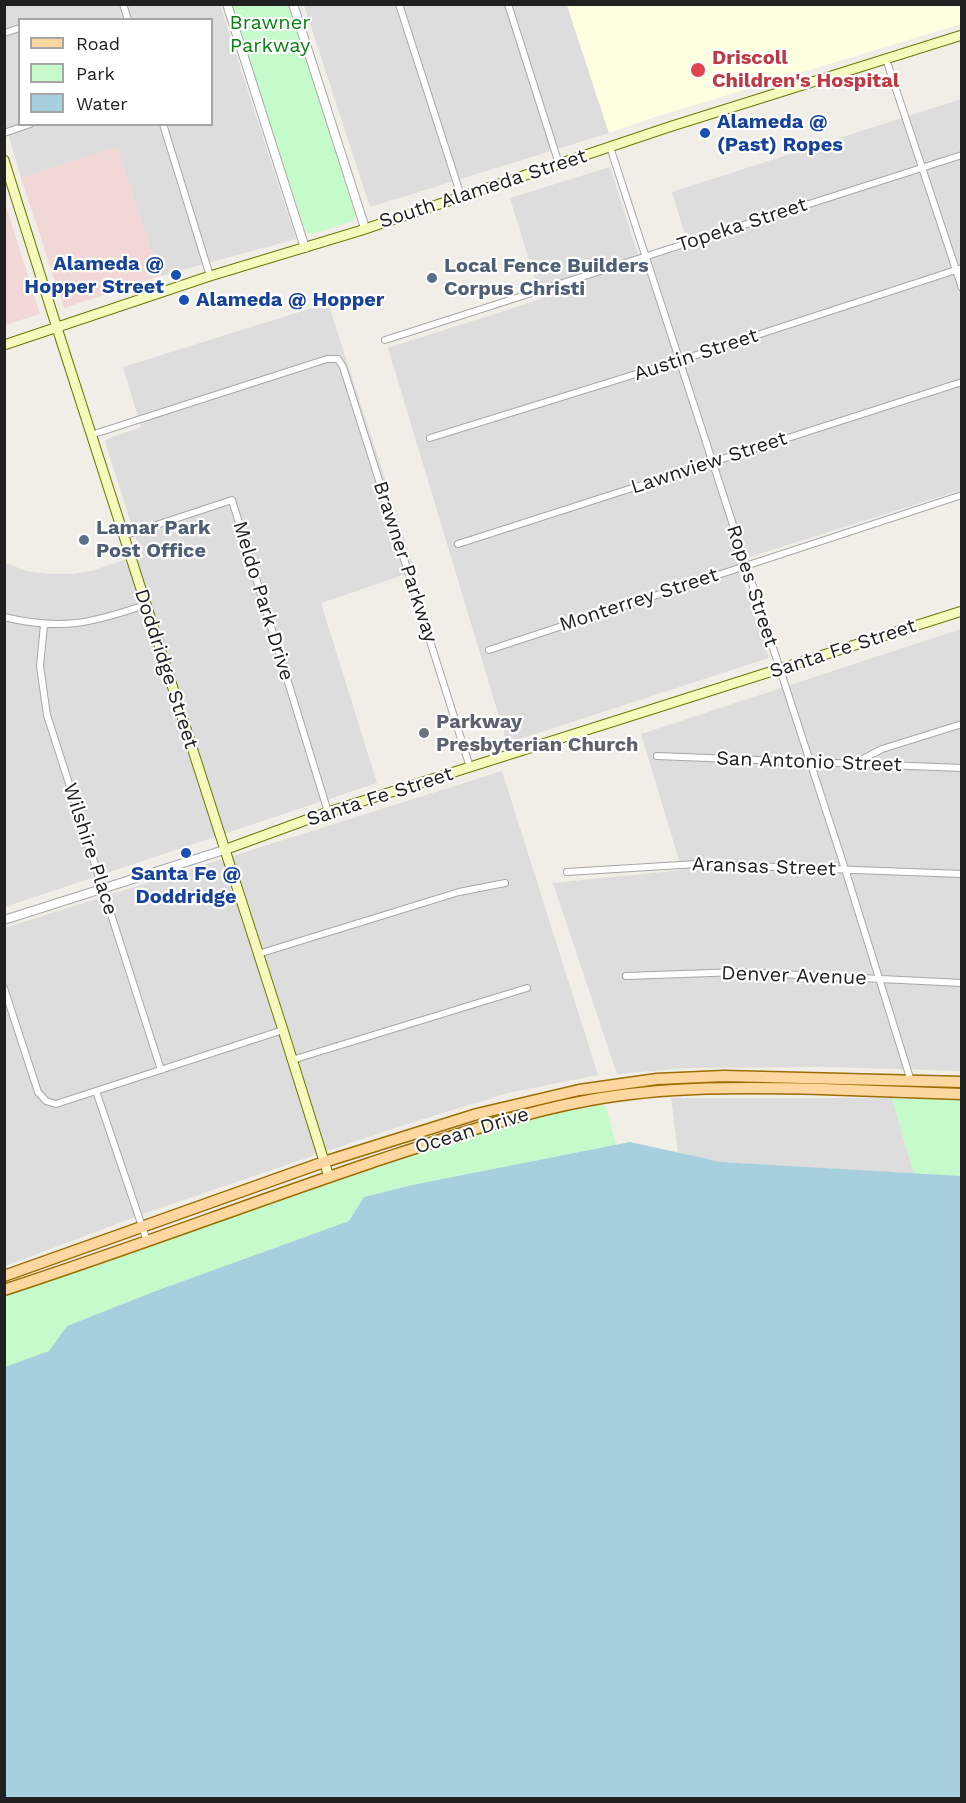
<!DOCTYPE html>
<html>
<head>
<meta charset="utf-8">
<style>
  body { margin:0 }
  #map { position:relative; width:966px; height:1803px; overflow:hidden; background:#f1eee7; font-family:"Work Sans",sans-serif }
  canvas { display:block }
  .frame { position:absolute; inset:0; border:6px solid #202020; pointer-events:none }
  .legend { position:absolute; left:18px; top:18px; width:195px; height:108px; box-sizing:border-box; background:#fff; border:2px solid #a6a6a6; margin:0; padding:8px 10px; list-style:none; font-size:18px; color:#202020 }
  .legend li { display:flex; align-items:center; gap:12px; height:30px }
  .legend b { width:30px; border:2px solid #a6a6a6 }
</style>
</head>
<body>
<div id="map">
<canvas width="966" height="1803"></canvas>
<div class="frame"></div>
<ul class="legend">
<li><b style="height:8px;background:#fcd7a0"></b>Road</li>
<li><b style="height:16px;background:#c5faca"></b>Park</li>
<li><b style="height:16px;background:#a7d0de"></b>Water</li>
</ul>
</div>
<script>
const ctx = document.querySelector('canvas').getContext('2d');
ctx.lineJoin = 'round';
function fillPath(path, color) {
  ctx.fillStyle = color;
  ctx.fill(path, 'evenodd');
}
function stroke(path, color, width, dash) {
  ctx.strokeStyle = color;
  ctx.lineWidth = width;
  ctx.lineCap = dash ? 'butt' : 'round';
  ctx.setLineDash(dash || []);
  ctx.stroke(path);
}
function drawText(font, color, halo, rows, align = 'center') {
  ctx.font = font + ' "Work Sans",sans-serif';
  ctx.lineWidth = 4.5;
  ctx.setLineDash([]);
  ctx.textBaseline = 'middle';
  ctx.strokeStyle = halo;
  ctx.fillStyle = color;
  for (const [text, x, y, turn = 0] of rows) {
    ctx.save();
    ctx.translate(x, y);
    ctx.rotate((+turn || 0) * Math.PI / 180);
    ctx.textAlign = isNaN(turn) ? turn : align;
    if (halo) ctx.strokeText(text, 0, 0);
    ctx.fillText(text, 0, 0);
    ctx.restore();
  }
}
fillPath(new Path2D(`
  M4,5H220L296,239L160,276L117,147L21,178L5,123ZM20,20H212V124H20Z
  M304,5H567L609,133L370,207Z
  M961,99V490L737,561L769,658L507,743L388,348L541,299L510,198L610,167L640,261L689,248L672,192Z
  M328,303L415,571L321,603L377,783L5,907V563L27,571L49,574H73L95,570L141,554L105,442L107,439L141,427L123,367Z
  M961,629V1071L829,1067L688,1068L617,1074L553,883L682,870L641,734Z
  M502,771L598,1075L508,1093L401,1126L154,1210L5,1266L4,928Z
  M671,1098H892L914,1174L721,1162L678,1153Z`), '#dedddd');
fillPath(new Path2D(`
  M117,147L160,276L64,308L21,178Z
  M5,203L40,314L5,325H4Z`), '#f1d8d6');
fillPath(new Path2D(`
  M961,4V24L655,117L609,133L567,5Z`), '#feffe1');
fillPath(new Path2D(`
  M232,5H288L355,214L353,221L312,234L305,231Z
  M892,1098L961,1100V1176L914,1174Z
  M599,1105L606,1106L616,1145L412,1185L364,1197L349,1221L153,1292L67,1326L49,1351L5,1367L4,1293L505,1125L544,1115Z`), '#c5faca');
fillPath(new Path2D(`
  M630,1142L721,1162L961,1176V1798H5V1367L49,1351L67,1326L153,1292L349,1221L364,1197L412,1185Z`), '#a7d0de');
const minor = new Path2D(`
  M123,4L128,20
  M399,4L461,196
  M508,4L559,164
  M4,33L20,28
  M886,59L962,288
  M163,124L210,276
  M4,133L30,124
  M610,147L845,869L911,1081
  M385,340L962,155
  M91,435L327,359H338L343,367L470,767
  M430,438L681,360L962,268
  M123,536L232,500L328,812
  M458,544L962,382
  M4,617C61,631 92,623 145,605
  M44,625L40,666L47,715L161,1070
  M489,650L962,495
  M657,756L962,768
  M855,763L882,749L962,724
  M567,872L697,864L962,874
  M258,954L459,892L505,883
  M626,976L739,972L962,983
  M4,988L38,1092L46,1101L56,1104L283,1030
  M292,1060L527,988
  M96,1091L147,1241`);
const tertiary = new Path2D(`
  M227,4L305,248
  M293,4L365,228
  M4,920L224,850`);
const secondary = new Path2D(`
  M4,160L57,328L283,1030L329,1177
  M4,345L210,276L359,231L669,127L962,35
  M224,850L328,812L962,611`);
const primary = new Path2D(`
  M4,1276L324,1162L477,1114L579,1090L657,1079L724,1076L962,1082
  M4,1290C127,1250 248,1204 370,1163C443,1139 514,1114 590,1100C666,1086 745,1087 823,1089C869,1091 915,1092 962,1094`);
stroke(minor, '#a7a7a7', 8);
stroke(tertiary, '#a7a7a7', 10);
stroke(secondary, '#6a7905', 11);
stroke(primary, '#9c6d00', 13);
stroke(minor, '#fff', 6);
stroke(tertiary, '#fff', 8);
stroke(secondary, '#f5fabc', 9);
stroke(primary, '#fcd7a0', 10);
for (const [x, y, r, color] of [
  [698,70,8,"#e0444e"],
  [705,133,6,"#1a4fb4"],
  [176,275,6,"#1a4fb4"],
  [432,278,6,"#5c6f8a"],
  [184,300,6,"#1a4fb4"],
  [84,540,6,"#5c6f8a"],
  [424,733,6,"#6b7280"],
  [186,853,6,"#1a4fb4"]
]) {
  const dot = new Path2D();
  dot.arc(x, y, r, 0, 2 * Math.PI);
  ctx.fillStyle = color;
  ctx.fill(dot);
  stroke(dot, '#fff', 2);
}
drawText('20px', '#0c8119', '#fff', [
  ["Brawner",270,23],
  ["Parkway",270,46]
]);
drawText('bold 20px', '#be3a42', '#fff', [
  ["Driscoll",712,58],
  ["Children's Hospital",712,81]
], 'left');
drawText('bold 20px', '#164399', '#fff', [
  ["Alameda @",717,122],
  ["(Past) Ropes",717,145],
  ["Alameda @",164,264,"right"],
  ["Hopper Street",164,287,"right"],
  ["Alameda @ Hopper",196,300],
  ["Santa Fe @",186,874,"center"],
  ["Doddridge",186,897,"center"]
], 'left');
drawText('20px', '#202020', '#fff', [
  ["South Alameda Street",483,189,-18],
  ["Topeka Street",742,225,-18],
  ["Austin Street",696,355,-18],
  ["Lawnview Street",709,463,-18],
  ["Brawner Parkway",405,562,72],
  ["Ropes Street",752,586,72],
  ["Monterrey Street",639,600,-18],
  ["Meldo Park Drive",263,601,73],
  ["Santa Fe Street",843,649,-18],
  ["Doddridge Street",166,669,72],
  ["San Antonio Street",809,762,2],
  ["Santa Fe Street",380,797,-18],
  ["Wilshire Place",90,849,72],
  ["Aransas Street",764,867,2],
  ["Denver Avenue",794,976,2],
  ["Ocean Drive",472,1131,-17]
]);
drawText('bold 20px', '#4e5e75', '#fff', [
  ["Local Fence Builders",444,266],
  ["Corpus Christi",444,289],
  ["Lamar Park",96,528],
  ["Post Office",96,551]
], 'left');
drawText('bold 20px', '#5b616d', '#fff', [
  ["Parkway",436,722],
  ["Presbyterian Church",436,745]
], 'left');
</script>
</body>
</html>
